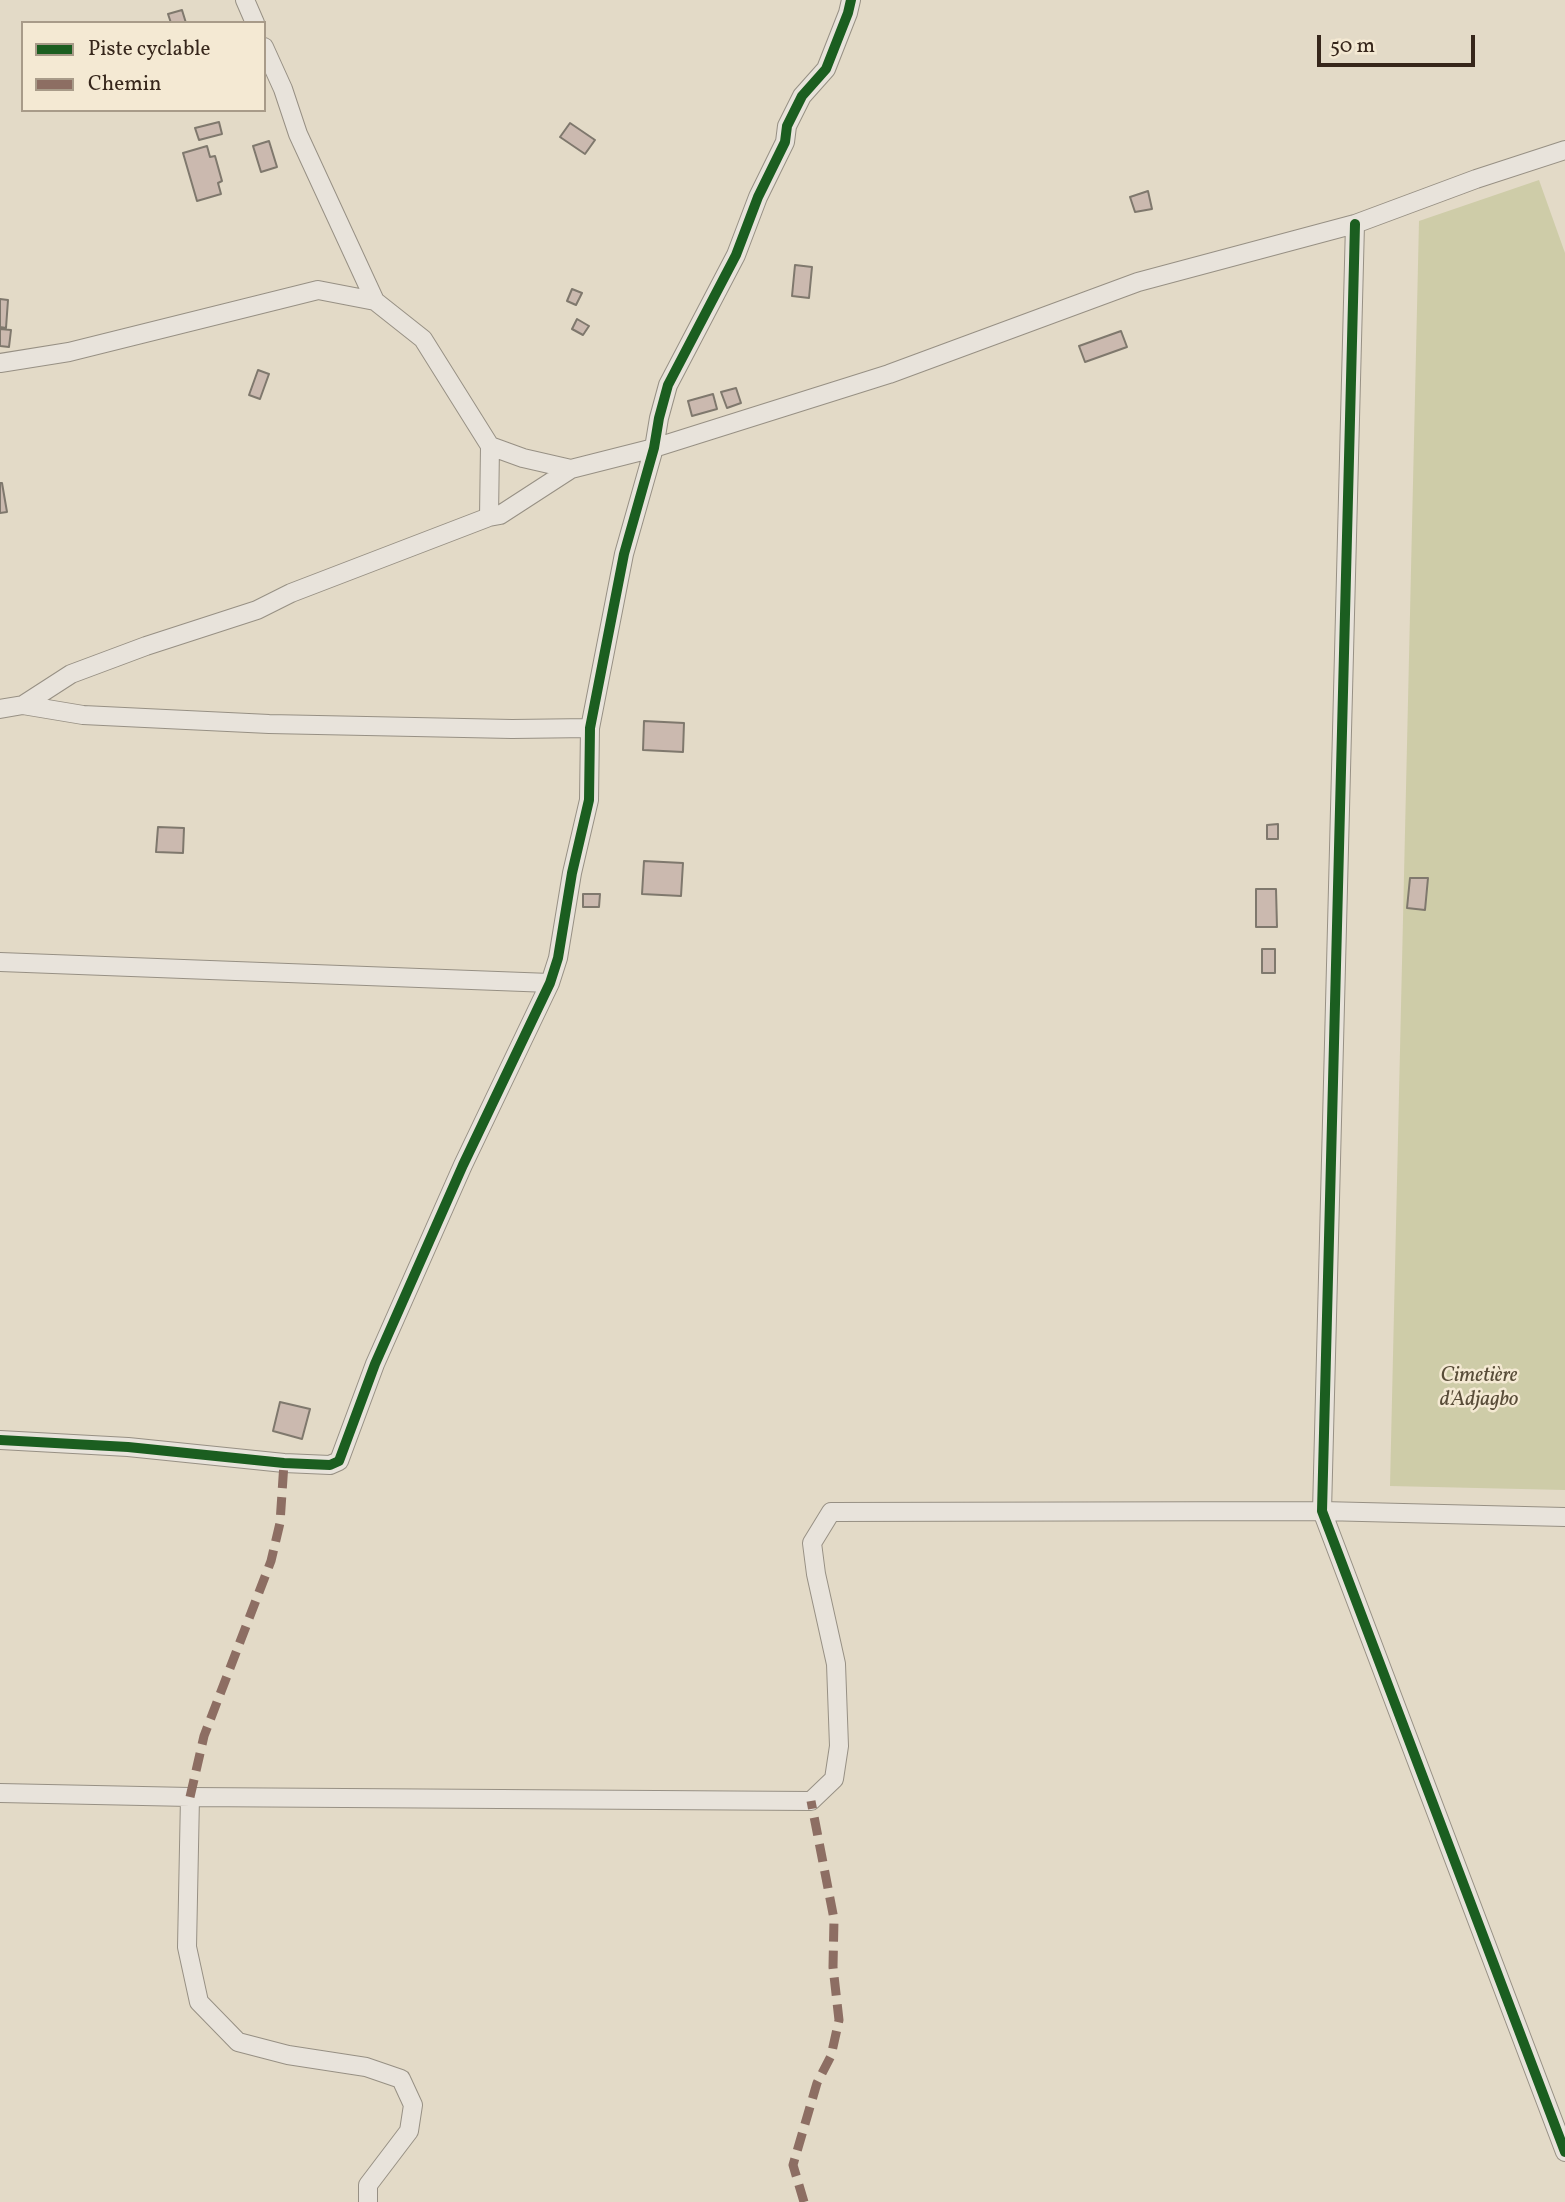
<!DOCTYPE html>
<html>
<head>
<meta charset="utf-8">
<style>
  body { margin:0 }
  #map { position:relative; width:1565px; height:2202px; overflow:hidden; background:#e3dac7; font-family:Vollkorn,serif }
  canvas { display:block }
  .legend { position:absolute; left:21px; top:21px; width:245px; height:91px; box-sizing:border-box; background:#f4e9d3; border:2px solid #a89b89; margin:0; padding:9px 12px; list-style:none; font-size:21px; color:#36261b }
  .legend li { display:flex; align-items:center; gap:14px; height:35px }
  .legend b { width:35px; border:2px solid #a89b89 }
  .scale { position:absolute; left:1317px; top:35px; width:158px; height:32px; box-sizing:border-box; border:4px solid #36261b; border-top:0; padding-left:9px; font-size:21px; line-height:24px; white-space:nowrap; color:#36261b; -webkit-text-stroke:5px #f4e9d3; paint-order:stroke }
</style>
</head>
<body>
<div id="map">
<canvas width="1565" height="2202"></canvas>
<ul class="legend">
<li><b style="height:9px;background:#1b5e20"></b>Piste cyclable</li>
<li><b style="height:9px;background:#8d6e63"></b>Chemin</li>
</ul>
<div class="scale">50 m</div>
</div>
<script>
const ctx = document.querySelector('canvas').getContext('2d');
ctx.lineJoin = 'round';
function fillPath(path, color) {
  ctx.fillStyle = color;
  ctx.fill(path, 'evenodd');
}
function stroke(path, color, width, dash) {
  ctx.strokeStyle = color;
  ctx.lineWidth = width;
  ctx.lineCap = dash ? 'butt' : 'round';
  ctx.setLineDash(dash || []);
  ctx.stroke(path);
}
function drawText(font, color, halo, rows, align = 'center') {
  ctx.font = font + ' Vollkorn,serif';
  ctx.lineWidth = 5;
  ctx.setLineDash([]);
  ctx.textBaseline = 'middle';
  ctx.strokeStyle = halo;
  ctx.fillStyle = color;
  for (const [text, x, y, turn = 0] of rows) {
    ctx.save();
    ctx.translate(x, y);
    ctx.rotate((+turn || 0) * Math.PI / 180);
    ctx.textAlign = isNaN(turn) ? turn : align;
    if (halo) ctx.strokeText(text, 0, 0);
    ctx.fillText(text, 0, 0);
    ctx.restore();
  }
}
fillPath(new Path2D(`
  M1539,180L1565,253V1490L1390,1486L1419,221Z`), '#cecca8');
const building = new Path2D(`
  M182,10L186,23H171L168,14Z
  M219,122L222,134L199,140L195,128Z
  M570,123L595,140L585,154L560,137Z
  M269,141L277,167L261,172L253,146Z
  M207,146L210,157L215,156L222,181L218,183L221,194L197,201L183,153Z
  M1148,191L1152,209L1135,212L1130,197Z
  M795,265L812,267L809,298L792,296Z
  M572,289L582,293L576,305L567,301Z
  M0,299L8,300L6,328L0,327Z
  M577,319L589,326L583,335L572,329Z
  M0,329L11,330L9,347L0,346Z
  M1121,331L1127,347L1085,362L1079,346Z
  M258,370L269,374L260,399L249,395Z
  M736,388L741,403L727,408L721,392Z
  M713,394L717,409L692,416L688,401Z
  M0,483H2L7,512L0,513Z
  M644,721L684,723L683,752L643,750Z
  M1278,824V839H1267V825Z
  M158,827L184,828L183,853L156,852Z
  M644,861L683,863L681,896L642,894Z
  M1410,878H1428L1425,910L1407,908Z
  M1256,889H1276L1277,927H1256Z
  M583,894H600L599,907H583Z
  M1262,949H1275V973H1262Z
  M280,1402L310,1409L302,1439L273,1431Z`);
fillPath(building, '#cbb9af');
stroke(building, '#7f786d', 2);
const street = new Path2D(`
  M245,0L255,23
  M264,47L283,89L298,134L375,301L423,339L490,446L489,517
  M1355,224L1322,1511L1565,2152
  M0,363L69,352L318,290L375,301
  M490,446L523,458L571,469
  M23,705L71,674L146,646L257,610L291,593L489,517L500,515L571,469L654,448L889,374L1138,282L1355,224L1476,179L1565,150
  M0,709L23,705L83,715L269,724L512,729L590,728
  M0,962L550,983
  M0,1440L128,1447L284,1463L330,1465L339,1461L375,1364L463,1165L550,983L558,958L572,873L589,800L590,728L624,554L654,448L659,418L668,385L736,255L758,197L785,142L787,126L802,96L826,69L848,13L851,0
  M0,1793L190,1797L811,1801L834,1779L839,1746L836,1664L816,1574L812,1543L831,1512L1322,1511L1565,1517
  M190,1797L187,1947L199,2002L238,2042L288,2055L366,2067L401,2079L413,2105L409,2131L368,2185V2202`);
stroke(street, '#979084', 20);
stroke(street, '#e8e3db', 18);
stroke(new Path2D(`
  M190,1797L204,1736L271,1561L280,1523L284,1463
  M804,2202L793,2165L817,2083L831,2056L839,2020L833,1967L834,1919L811,1801`), '#8d6e63', 9, [18, 9]);
stroke(new Path2D(`
  M1355,224L1322,1511L1565,2152
  M0,1440L128,1447L284,1463L330,1465L339,1461L375,1364L463,1165L550,983L558,958L572,873L589,800L590,728L624,554L654,448L659,418L668,385L736,255L758,197L785,142L787,126L802,96L826,69L848,13L851,0`), '#1b5e20', 10);
drawText('italic 21px', '#584c38', '#f4e9d3', [
  ["Cimetière",1479,1377],
  ["d'Adjagbo",1479,1401]
]);
</script>
</body>
</html>
